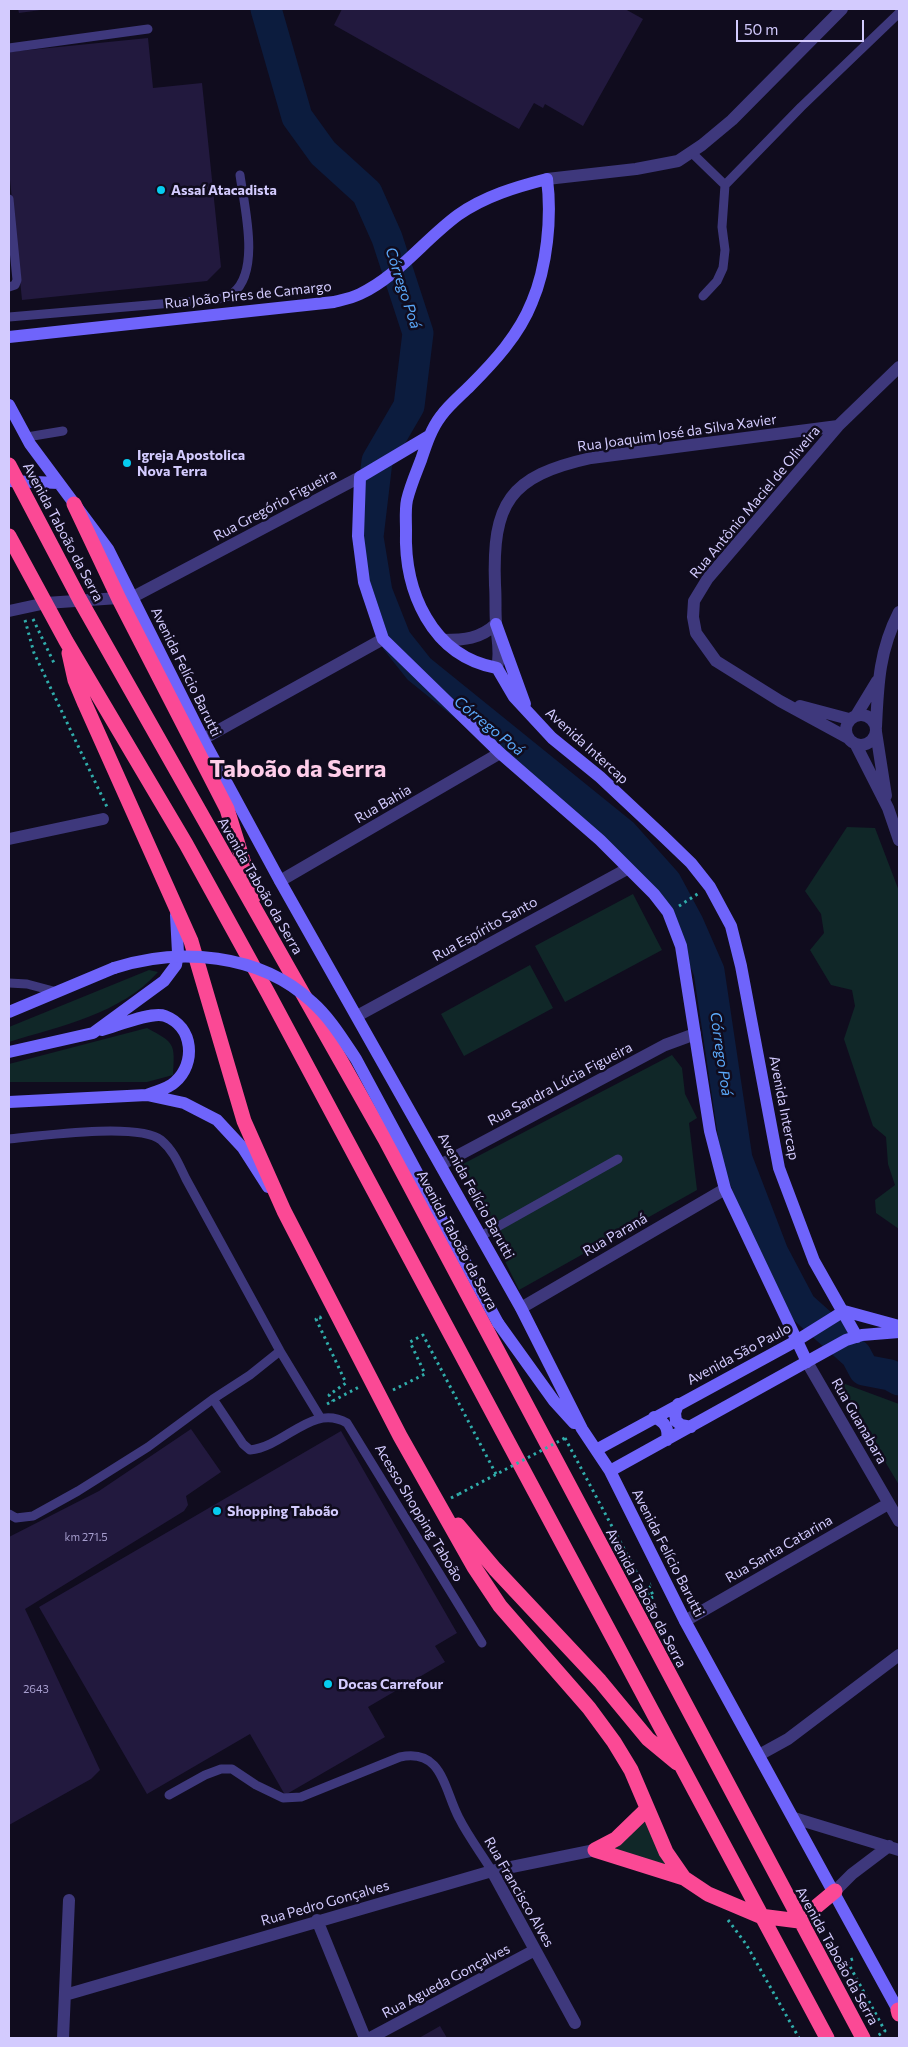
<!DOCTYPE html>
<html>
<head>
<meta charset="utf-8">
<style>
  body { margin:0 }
  #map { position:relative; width:908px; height:2047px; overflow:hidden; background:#100c1e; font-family:Commissioner,sans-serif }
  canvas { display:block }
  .frame { position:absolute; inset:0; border:10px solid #d3cbfe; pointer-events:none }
  .scale { position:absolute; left:736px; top:20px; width:128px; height:22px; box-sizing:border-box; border:2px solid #d3cbfe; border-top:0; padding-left:6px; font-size:15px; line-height:18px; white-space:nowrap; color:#d3cbfe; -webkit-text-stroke:4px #100c1e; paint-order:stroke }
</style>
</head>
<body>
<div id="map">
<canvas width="908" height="2047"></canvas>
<div class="frame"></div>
<div class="scale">50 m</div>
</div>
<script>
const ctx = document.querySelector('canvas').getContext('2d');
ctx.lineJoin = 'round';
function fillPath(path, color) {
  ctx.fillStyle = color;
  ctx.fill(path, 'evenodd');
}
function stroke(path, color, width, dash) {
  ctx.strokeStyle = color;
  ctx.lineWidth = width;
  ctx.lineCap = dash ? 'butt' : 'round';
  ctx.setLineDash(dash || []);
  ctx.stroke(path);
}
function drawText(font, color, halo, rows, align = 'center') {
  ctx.font = font + ' Commissioner,sans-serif';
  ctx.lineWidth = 5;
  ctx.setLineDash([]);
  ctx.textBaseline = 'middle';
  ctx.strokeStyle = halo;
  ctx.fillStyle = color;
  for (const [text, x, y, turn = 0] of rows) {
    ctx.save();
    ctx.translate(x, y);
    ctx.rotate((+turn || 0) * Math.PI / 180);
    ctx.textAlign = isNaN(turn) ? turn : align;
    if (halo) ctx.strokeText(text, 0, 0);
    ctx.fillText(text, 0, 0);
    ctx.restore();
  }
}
fillPath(new Path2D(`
  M847,827L875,828L899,891V1229L876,1213L875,1200L895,1185L888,1164L886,1137L873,1126L844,1039L855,1006L852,990L831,985L810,950L824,933L821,914L805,891Z
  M633,894L662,950L565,1002L535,946Z
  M530,965L553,1008L464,1056L441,1014Z
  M149,970L158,972C121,1014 60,1026 9,1042V1027Z
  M147,1028C175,1043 175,1043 173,1075L147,1082H9V1064Z
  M672,1055L682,1068L685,1094L697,1118L689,1123L697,1190L519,1290L459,1166Z
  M837,1381L899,1404V1485Z
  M646,1819L671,1868L609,1850Z`), '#102728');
stroke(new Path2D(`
  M266,9L297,117L323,153L367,193L387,238L418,333L409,406L377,461L368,537L377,592L396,640L419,669L623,834L666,882L688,923L709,971L737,1159L773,1253L801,1306L856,1355L864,1370L890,1375L899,1380`), '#0c1c3e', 31);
fillPath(new Path2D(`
  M18,9H41V10L19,13Z
  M342,9H625L643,19L583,126L545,104L543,108L534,103L519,129L334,25Z
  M148,38L153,88L202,83L221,267L207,281L22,300L9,170V52Z
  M191,1429L221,1472L186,1496L188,1505L184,1511L25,1609L100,1770L91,1779L9,1825V1537L99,1491Z
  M341,1431L457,1633L435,1646L445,1662L368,1707L385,1737L285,1795L250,1734L147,1794L39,1607Z
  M440,2026L447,2038H419Z`), '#22193e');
stroke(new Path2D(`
  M33,619L54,663
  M25,620L34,653L107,807
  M679,906L699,893
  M321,1319L320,1317L316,1319L346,1383L329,1395L333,1401
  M393,1390L425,1374L410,1342L423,1335L496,1474
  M327,1404L359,1387
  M565,1438L650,1598L654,1597L648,1585L651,1584
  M451,1498L459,1494
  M728,1920L746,1944L799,2038
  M853,1959L847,1961L885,2031L877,2036`), '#30adab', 3, [2.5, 4]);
stroke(new Path2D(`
  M9,48L148,29
  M692,153L725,185
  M9,199L17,280L15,285L9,287
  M703,296L717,281L723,268L725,250L722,227L725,185L801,107L899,13
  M9,317L219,299C223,298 230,296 233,293C261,271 244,205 240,175
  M27,437L63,431
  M9,983L27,984L57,992
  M9,1139C39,1136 139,1122 161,1140C174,1151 179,1165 186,1179L280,1351L320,1417
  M481,1236L618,1159
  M213,1399L243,1444L250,1450C286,1446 312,1403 347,1423L482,1643
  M9,1514L16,1518L33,1516L78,1491L148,1447L213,1399L250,1375L280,1351
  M169,1795L205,1775L221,1769H232L256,1785L283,1798L301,1797L400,1757C443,1748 444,1790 459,1818C468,1836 481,1853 492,1871`), '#3e387c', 9);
stroke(new Path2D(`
  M547,179L636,169L678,161L702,145L732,120L842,9
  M9,611L46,603L133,597L360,477
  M443,640C464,640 480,639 496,624
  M497,668C501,652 497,639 496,623C495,610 496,598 495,585C492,503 509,476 591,458L838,426
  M800,706L849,719
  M857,714L877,681
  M846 730a15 15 0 1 1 30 0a15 15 0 1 1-30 0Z
  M876,727C878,684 879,651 899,612
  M876,732L886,796
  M848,738L780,701L716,661L696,633L693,617L694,601L708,578L838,426L899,367
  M203,739L383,639
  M856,745L888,808L899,840
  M9,839L103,819
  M280,881L500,753
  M357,1016L627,869
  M442,1164L665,1045L695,1034
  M521,1308L725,1189
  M807,1362L899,1521
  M685,1621L888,1504
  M759,1755L788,1739L899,1655
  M794,1818L899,1850
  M492,1871L575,2023
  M835,1891L852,1874L889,1846
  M317,1920L365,2038
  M65,1995L492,1871L595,1850
  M63,2038L69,1900
  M370,2038L535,1950`), '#3e387c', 12);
stroke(new Path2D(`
  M9,337L334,302C342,300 352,298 360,294C398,276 424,240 458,215C485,196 516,187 547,179C552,217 547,267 532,302C519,335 494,362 470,386C460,396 449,405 441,416C431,429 426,445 421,460C416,473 410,487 407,500C405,509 406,520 406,530C404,591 431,656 497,668L514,697L552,738L600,777L663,836L691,863L710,887L731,926L741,966L779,1168L814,1261L857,1337
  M9,405L30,444L108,549L203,739L280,881L521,1308L582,1429L610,1471L685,1621L898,2010
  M429,436L360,477L358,536L364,582L383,639L500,753L600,840L654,894L668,912L681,946L710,1131L725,1189L807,1362
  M9,481L59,483
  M496,624L525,704
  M9,1012L114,968
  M102,1030C117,1026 152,1011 165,1016C194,1027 196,1064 175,1082C168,1089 156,1091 147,1095
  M9,1052L93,1033L164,981L176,965L178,953L176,915
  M9,1102L147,1095L184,1103L217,1120L243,1148L268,1187
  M498,1323L554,1401L574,1423
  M678,1404L675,1413L676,1421L681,1425L691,1427
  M654,1417C665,1422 669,1428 667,1440
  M596,1450L796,1341L844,1311L899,1326
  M610,1471L846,1340L862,1335L899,1332`), '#6f64fb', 12);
stroke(new Path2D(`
  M9,465L80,600L385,1139L863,2038
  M74,504L119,599L227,809L254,896
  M9,536L66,641L186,844L268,993L827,2038
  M69,653L75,680L85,704L191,941L244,1121L284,1211L400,1436L474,1567L500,1606L589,1708L614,1742L631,1770L666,1852L684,1878
  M458,1525L495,1569L600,1681L648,1739L677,1763
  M595,1850L684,1878L708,1894L760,1916L799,1921L835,1891
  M595,1850L616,1839L647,1809
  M898,2010L899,2014`), '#fb4995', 15);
stroke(new Path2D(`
  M459,1494L565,1438`), '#30adab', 3, [2.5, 4]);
stroke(new Path2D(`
  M114,968C178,947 260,953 312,1002C330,1018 342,1038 356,1059L498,1323`), '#6f64fb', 12);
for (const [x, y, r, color] of [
  [161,190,5,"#06ccef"],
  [127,463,5,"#06ccef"],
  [217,1511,5,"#06ccef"],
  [328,1684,5,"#06ccef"]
]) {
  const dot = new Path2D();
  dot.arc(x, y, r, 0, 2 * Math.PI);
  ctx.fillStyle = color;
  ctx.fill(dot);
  stroke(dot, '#100c1e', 2);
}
drawText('11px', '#a79ece', null, [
  ["km 271.5",86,1537],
  ["2643",36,1689]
]);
drawText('bold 14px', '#d3cbfe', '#100c1e', [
  ["Assaí Atacadista",171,190],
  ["Igreja Apostolica",137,455],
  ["Nova Terra",137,471],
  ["Shopping Taboão",227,1511],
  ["Docas Carrefour",338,1684]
], 'left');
drawText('14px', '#d3cbfe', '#100c1e', [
  ["Rua João Pires de Camargo",248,295,-6],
  ["Rua Joaquim José da Silva Xavier",677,433,-8],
  ["Rua Antônio Maciel de Oliveira",755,502,-50],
  ["Rua Gregório Figueira",275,505,-28],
  ["Avenida Taboão da Serra",63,532,62],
  ["Avenida Felício Barutti",186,672,64],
  ["Avenida Intercap",587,746,42],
  ["Rua Bahia",383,804,-30],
  ["Avenida Taboão da Serra",260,886,60],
  ["Rua Espírito Santo",485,929,-29],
  ["Rua Sandra Lúcia Figueira",560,1084,-28],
  ["Avenida Intercap",784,1108,79],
  ["Avenida Felício Barutti",476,1196,61],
  ["Rua Paraná",615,1235,-30],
  ["Avenida Taboão da Serra",457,1240,62],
  ["Avenida São Paulo",739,1354,-28],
  ["Rua Guanabara",859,1421,60],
  ["Acesso Shopping Taboão",419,1513,59],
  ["Rua Santa Catarina",779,1549,-30],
  ["Avenida Felício Barutti",668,1553,63],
  ["Avenida Taboão da Serra",646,1598,62],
  ["Rua Francisco Alves",519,1892,60],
  ["Rua Pedro Gonçalves",325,1903,-16],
  ["Avenida Taboão da Serra",837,1956,61],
  ["Rua Agueda Gonçalves",446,1981,-28]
]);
drawText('italic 15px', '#5ba9fb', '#100c1e', [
  ["Córrego Poá",403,288,72],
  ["Córrego Poá",489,726,39],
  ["Córrego Poá",721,1054,82]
]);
drawText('bold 24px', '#fecde9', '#100c1e', [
  ["Taboão da Serra",298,769]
]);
</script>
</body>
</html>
